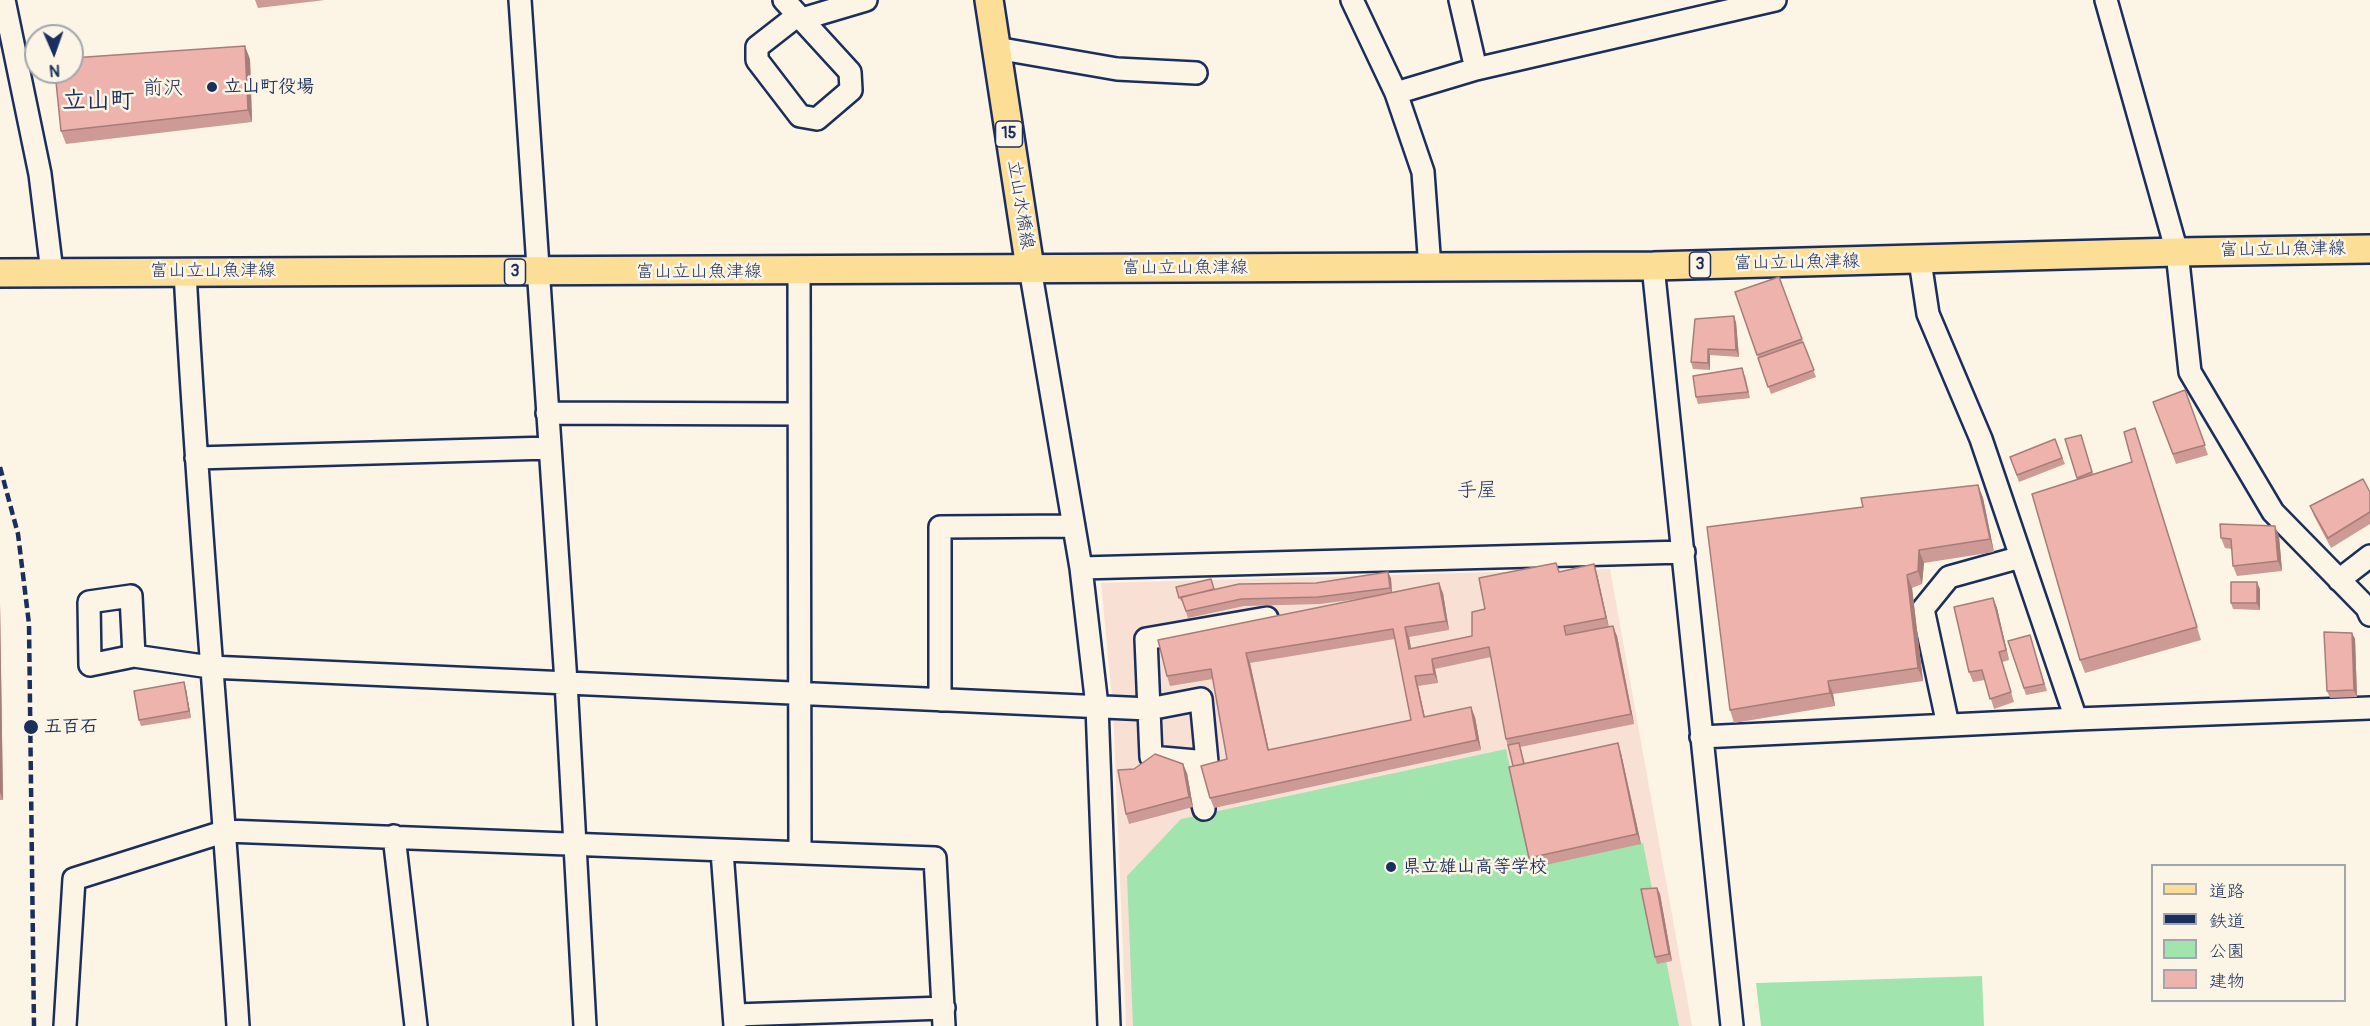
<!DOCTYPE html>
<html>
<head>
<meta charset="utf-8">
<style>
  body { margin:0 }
  #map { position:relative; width:2370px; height:1026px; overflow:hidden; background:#fcf5e5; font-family:Pangolin,"Klee One",sans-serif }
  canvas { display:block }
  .legend { position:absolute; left:2151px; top:864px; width:195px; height:138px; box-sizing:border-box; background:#fcf5e5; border:2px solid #a2a6af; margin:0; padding:8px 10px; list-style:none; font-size:18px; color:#1b2f5e }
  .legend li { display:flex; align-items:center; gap:12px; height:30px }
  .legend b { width:30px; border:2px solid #a2a6af }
  .north { position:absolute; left:24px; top:24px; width:60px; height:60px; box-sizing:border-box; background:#fcf5e5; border:2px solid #a2a6af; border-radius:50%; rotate:178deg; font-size:16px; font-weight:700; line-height:24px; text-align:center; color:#1b2f5e }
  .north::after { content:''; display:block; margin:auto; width:21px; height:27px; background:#1b2f5e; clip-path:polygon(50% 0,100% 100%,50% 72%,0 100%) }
</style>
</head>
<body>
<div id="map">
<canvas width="2370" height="1026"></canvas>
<ul class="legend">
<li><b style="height:8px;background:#fdde96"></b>道路</li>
<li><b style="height:8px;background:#1b2f5e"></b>鉄道</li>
<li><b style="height:16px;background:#a2e4ae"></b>公園</li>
<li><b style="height:16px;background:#eeb3ad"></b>建物</li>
</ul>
<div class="north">N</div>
</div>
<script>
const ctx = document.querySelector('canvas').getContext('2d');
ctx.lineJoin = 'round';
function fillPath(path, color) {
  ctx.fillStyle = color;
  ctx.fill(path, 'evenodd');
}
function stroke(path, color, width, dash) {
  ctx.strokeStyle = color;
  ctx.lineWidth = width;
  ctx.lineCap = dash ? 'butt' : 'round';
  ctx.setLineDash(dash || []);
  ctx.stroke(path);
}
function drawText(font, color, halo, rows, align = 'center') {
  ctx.font = font + ' Pangolin,"Klee One",sans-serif';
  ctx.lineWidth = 5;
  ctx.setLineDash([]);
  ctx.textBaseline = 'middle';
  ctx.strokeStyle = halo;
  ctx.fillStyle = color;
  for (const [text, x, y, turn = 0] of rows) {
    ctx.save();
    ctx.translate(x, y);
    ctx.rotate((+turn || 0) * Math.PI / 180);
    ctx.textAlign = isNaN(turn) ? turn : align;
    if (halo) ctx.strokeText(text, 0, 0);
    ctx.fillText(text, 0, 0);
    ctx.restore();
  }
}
fillPath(new Path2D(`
  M1610,569L1692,1026H1126L1113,708L1101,583Z`), '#f8e1d4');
fillPath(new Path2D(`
  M1506,749L1532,867L1643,843L1679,1026H1133L1127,876L1181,819Z
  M1982,976L1984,1026H1761L1756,983Z`), '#a2e4ae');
const minor = new Path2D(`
  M4,0L40,174L52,272
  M520,0L566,682L585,1026
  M784,0L850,72L851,90L817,119L800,116L757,60V47L798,15
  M1352,0L1396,93
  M1460,0L1476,69
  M2106,0L2177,252L2190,372L2273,512L2367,608L2370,615
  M802,19L866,0
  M996,48L1117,69L1196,73
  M1920,261L1928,314L1981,439L2076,719
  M1653,266L1732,1026
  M1030,268L1081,568L1097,706L1109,1026
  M1430,268L1423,172L1396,93L1476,69L1775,0
  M185,271C198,523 222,774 238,1026
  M799,271L800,851
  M547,413L799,414
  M196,458L549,448
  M1081,568L1684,552
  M2339,580L2370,556
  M134,656L131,596L89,602L90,665L134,656L210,667L1149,709L1201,699L1207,762L1151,757L1146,639L1267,618
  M940,700V527L1074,526
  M1948,725L1923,609L1949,577L2021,557
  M1701,737L2076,719L2370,708
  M1192,761L1204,809
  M394,836L416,1026
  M722,851L735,1026
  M735,1015L944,1008
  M65,1026L74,879L226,831L935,858L944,1026`);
const major = new Path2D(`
  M989,0L1030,268
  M0,273L1653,266L2177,252L2370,249`);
stroke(minor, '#1b2f5e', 26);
stroke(major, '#1b2f5e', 32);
stroke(minor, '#fcf5e5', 21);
stroke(major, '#fdde96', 27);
stroke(new Path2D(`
  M0,467L18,534L29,624L34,1026`), '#1b2f5e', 4.5, [9, 4.5]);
fillPath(new Path2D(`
  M255,0H325L258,8Z
  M250,59L252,122L66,144L61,131Z
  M1779,277L1816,377L1771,394L1735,292Z
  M1736,322L1739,357L1710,355V370L1693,369L1691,362Z
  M1745,375L1750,398L1698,404L1696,397Z
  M2185,390L2208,455L2176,464L2153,402Z
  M2135,428L2201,640L2085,673L2080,660L2078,479L2065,439L2081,435L2093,474L2132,462Z
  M2055,439L2065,464L2019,482L2010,457Z
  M1978,485L1983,498L1994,552L1924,563L1922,584L1912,588L1923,681L1833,694L1835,706L1734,723L1730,710L1863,507Z
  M2370,492V524L2331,548L2314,516L2310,506Z
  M2279,536L2282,571L2237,576L2233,566L2232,549L2225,548L2221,538Z
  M1594,564L1597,574L1609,627L1617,636L1634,724L1520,747L1525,764L1621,753L1641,844L1532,868L1529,858L1513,766L1506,739L1491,657L1435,669L1438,683L1418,686L1425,717H1475L1481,750L1214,808L1210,798L1227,759L1213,679L1170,686L1167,676L1366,598L1320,604L1244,606L1188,618L1182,600L1181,601L1176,587L1211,579L1214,590L1391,578L1392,593H1443L1449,630L1409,637L1411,649L1472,636L1485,609L1560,572ZM1395,639L1411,720L1269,750L1250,663Z
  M2260,589V610L2233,609L2231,603Z
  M1993,598L1997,608L2009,660L2002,662L2014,702L1994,709L1985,680L1973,682L1969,672Z
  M0,603L3,800H0Z
  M2352,633L2355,639L2357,697L2330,698L2327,691Z
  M2030,635L2047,691L2026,695L2008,641Z
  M186,689L191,718L141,726L139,720Z
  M1134,769L1187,773L1193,807L1129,824L1126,814Z
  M1657,888L1660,894L1672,961L1657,964L1655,957Z`), '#cd9a95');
fillPath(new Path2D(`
  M245,46L250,59L252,122L248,110Z
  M1734,316L1736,322L1739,357L1736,350Z
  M1708,349L1710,355V370L1708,363Z
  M1978,485L1983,498L1994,552L1990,539Z
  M2275,526L2279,536L2282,571L2278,561Z
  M1919,550L1924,563L1922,584L1918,571Z
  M1594,564L1597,574L1609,628L1606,618Z
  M1388,572L1391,578L1392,594L1390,588Z
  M1907,575L1912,588L1923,681L1918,668Z
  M2257,582L2260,589V610L2257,603Z
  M1439,583L1443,593L1449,630L1446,621Z
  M1993,598L1997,608L2009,660L2006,650Z
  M0,603L3,800L0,792Z
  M1613,626L1617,636L1634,724L1631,714Z
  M1405,627L1409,637L1413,659L1409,649Z
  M2352,633L2355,639L2357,697L2354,690Z
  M1246,653L1250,663L1271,760L1268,750Z
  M1432,659L1435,669L1438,683L1434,674Z
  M1415,676L1418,686L1427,727L1424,717Z
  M1828,681L1833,694L1835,706L1830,693Z
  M184,682L186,689L191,718L189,711Z
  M1471,707L1475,717L1481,750L1477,740Z
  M1618,743L1621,753L1641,844L1637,834Z
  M1183,764L1187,773L1193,807L1189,797Z
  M1657,888L1660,894L1672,961L1669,954Z`), '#a77d79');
const building = new Path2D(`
  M245,46L248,110L61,131L55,72H72V58Z
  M1779,277L1802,339L1757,355L1735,292Z
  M1734,316L1736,350L1708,349V363L1691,362L1695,319Z
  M1803,342L1814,370L1768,387L1758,358Z
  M1742,368L1748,392L1696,397L1693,376Z
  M2185,390L2205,445L2173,454L2153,402Z
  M2135,428L2197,627L2080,660L2032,494L2132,462L2124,432Z
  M2081,435L2092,472L2077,478L2065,439Z
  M2055,439L2062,458L2017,475L2010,457Z
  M2363,479L2370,492V512L2328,538L2310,506Z
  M1978,485L1990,539L1919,550L1918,571L1907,575L1918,668L1828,681L1830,693L1730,710L1707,527L1863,507L1861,498Z
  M2220,524L2275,526L2278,561L2233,566L2231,539L2221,538Z
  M1556,563L1559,572L1594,564L1606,618L1564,626L1566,635L1613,626L1631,714L1506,739L1489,647L1432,659L1434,674L1415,676L1424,717L1471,707L1477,740L1210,798L1201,766L1227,759L1211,669L1167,676L1158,640L1439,583L1446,621L1405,627L1409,649L1472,636V612L1485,609L1479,578ZM1393,629L1411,720L1268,750L1246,653Z
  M1388,572L1390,588L1318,597L1241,599L1186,611L1181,597L1239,584L1316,583Z
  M1211,579L1214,589L1179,598L1176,587Z
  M2231,582H2257V603H2231Z
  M1993,598L2006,650L1999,652L2011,692L1990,699L1982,670L1969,672L1954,607Z
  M2324,632L2352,633L2354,690L2327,691Z
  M2030,635L2044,684L2024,688L2008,641Z
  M184,682L189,711L139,720L134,691Z
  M1519,743L1524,764L1513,766L1508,745Z
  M1618,743L1637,834L1529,858L1509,767Z
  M1155,754L1183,764L1189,797L1126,814L1118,770L1134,769Z
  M1657,888L1669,954L1655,957L1641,889Z`);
fillPath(building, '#eeb3ad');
stroke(building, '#a77d79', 1.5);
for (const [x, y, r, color] of [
  [212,87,6,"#1b2f5e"],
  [31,727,8,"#1b2f5e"],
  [1391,867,6,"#1b2f5e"]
]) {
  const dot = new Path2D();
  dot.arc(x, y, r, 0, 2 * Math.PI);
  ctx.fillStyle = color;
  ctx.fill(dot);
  stroke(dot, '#fcf5e5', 2);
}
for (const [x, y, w] of [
  [1009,134,27],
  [1700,265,21],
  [515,272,21]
]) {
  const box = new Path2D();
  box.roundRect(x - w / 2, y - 13, w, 26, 4.5);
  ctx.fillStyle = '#fcf5e5';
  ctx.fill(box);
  stroke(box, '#1b2f5e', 1.5);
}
drawText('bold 16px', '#1b2f5e', null, [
  ["15",1009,134],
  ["3",1700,265],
  ["3",515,272]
]);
drawText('bold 18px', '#1b2f5e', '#fcf5e5', [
  ["立山町役場",224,87],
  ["五百石",44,727],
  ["県立雄山高等学校",1403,867]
], 'left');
drawText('18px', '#1b2f5e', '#fcf5e5', [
  ["立山水橋線",1020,205,81],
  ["富山立山魚津線",2283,250,-1],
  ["富山立山魚津線",1797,263,-1],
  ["富山立山魚津線",1185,268],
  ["富山立山魚津線",213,271],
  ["富山立山魚津線",699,272]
]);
drawText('20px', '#1b2f5e', '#fcf5e5', [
  ["前沢",163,89],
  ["手屋",1477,491]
]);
drawText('bold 24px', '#1b2f5e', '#fcf5e5', [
  ["立山町",98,102]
]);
</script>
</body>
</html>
